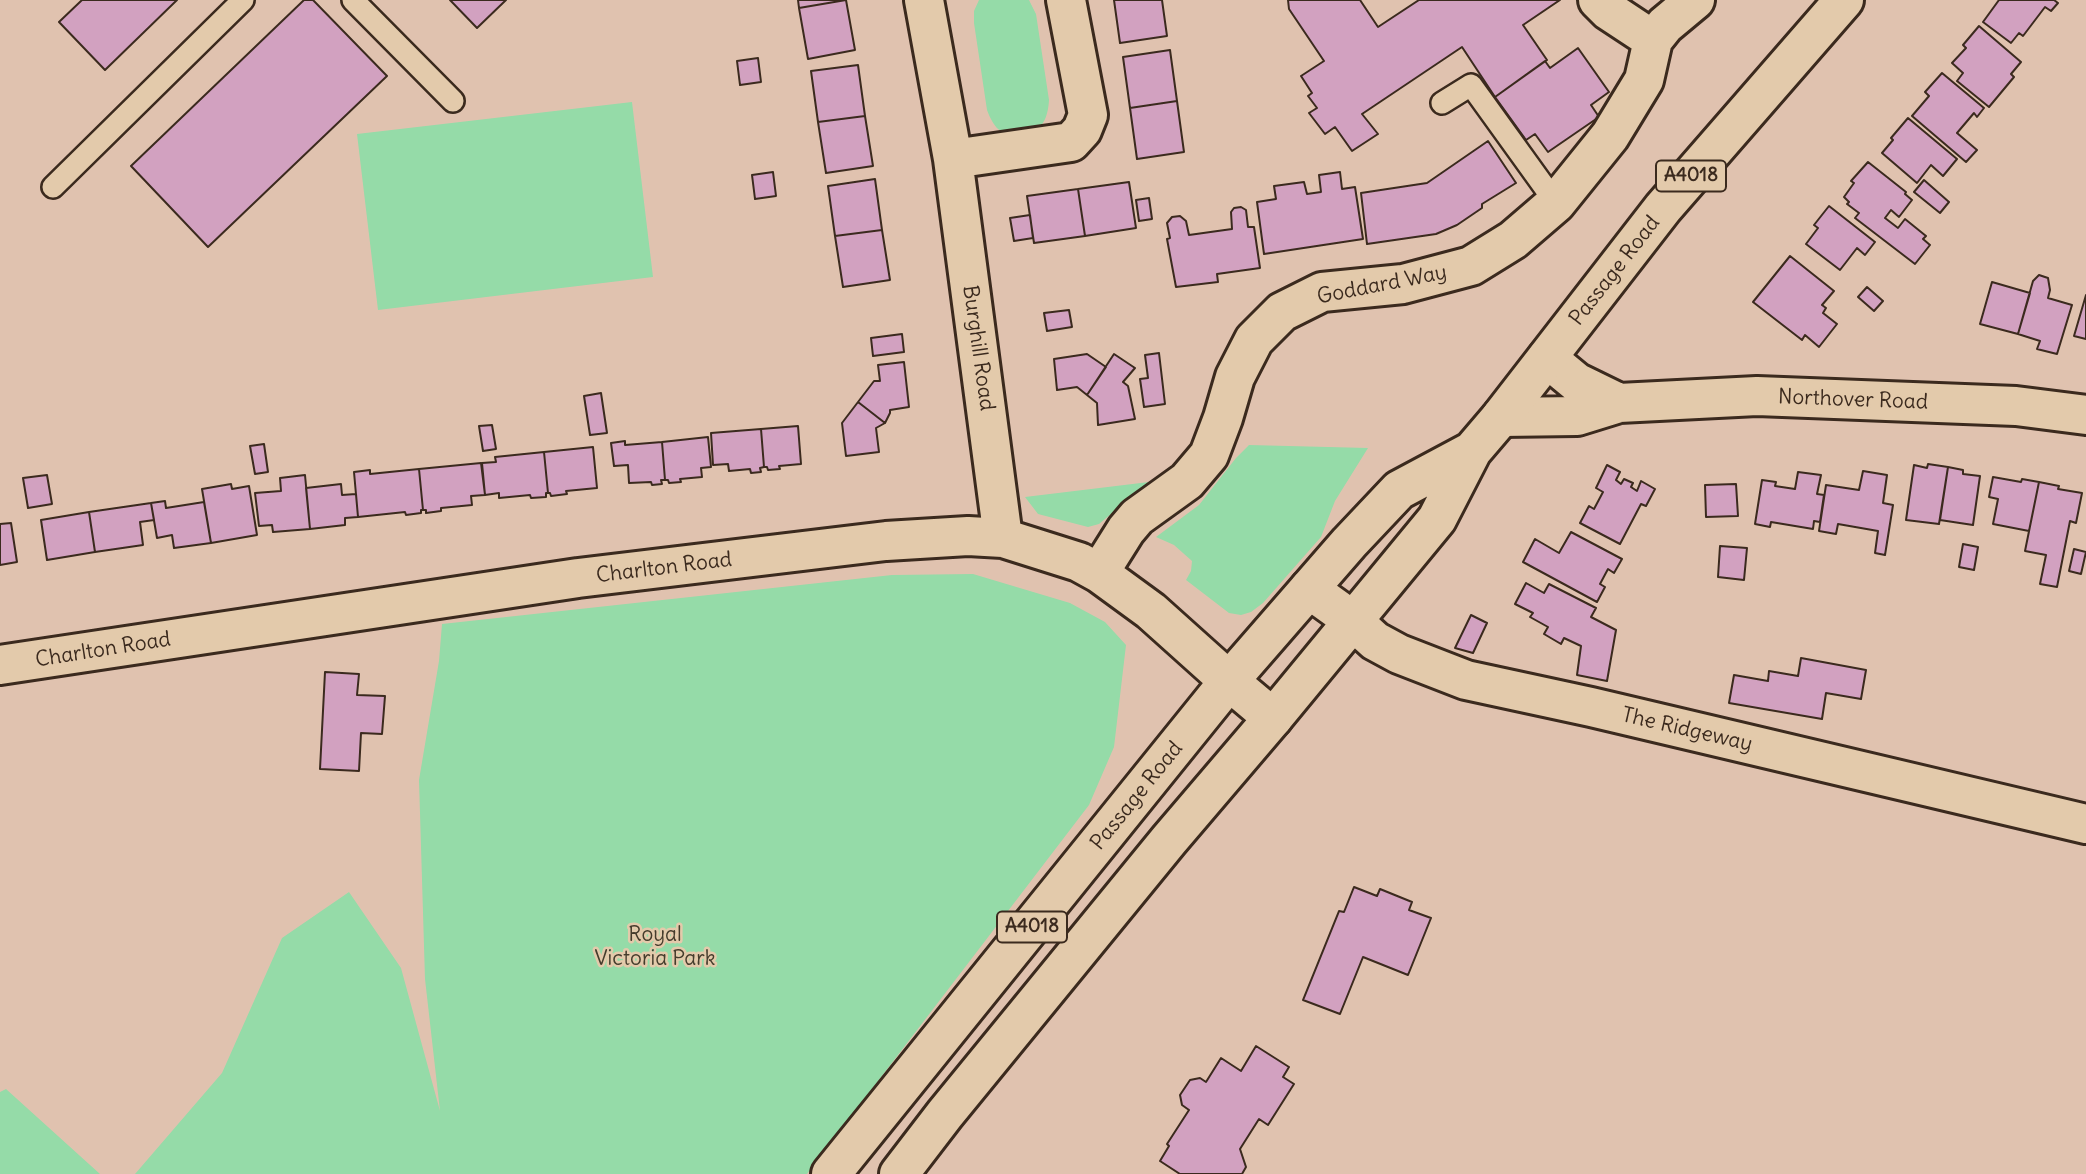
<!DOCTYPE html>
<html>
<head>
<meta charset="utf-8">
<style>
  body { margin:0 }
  canvas { display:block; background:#e0c2af }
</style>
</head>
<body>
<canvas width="2086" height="1174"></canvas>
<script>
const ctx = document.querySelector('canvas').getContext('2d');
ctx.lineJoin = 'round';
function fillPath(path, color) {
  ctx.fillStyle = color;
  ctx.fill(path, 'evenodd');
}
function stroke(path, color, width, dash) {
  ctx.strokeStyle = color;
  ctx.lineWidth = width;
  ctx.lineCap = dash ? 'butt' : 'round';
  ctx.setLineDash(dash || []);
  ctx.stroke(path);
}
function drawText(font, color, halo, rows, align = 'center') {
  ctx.font = font + ' Delius,sans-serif';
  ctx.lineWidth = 5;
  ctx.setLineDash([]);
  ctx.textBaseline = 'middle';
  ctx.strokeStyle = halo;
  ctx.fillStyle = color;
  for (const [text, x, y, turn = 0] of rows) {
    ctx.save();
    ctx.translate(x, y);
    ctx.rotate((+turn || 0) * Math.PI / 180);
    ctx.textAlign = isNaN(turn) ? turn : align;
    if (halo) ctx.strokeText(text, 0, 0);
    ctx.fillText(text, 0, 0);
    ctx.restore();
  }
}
fillPath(new Path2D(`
  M979,0H1029L1036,14L1049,100C1048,117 1043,131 1025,134C1003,137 995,131 987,110L974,23V11Z
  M632,102L653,277L378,310L357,134Z
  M1249,445L1368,448L1335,501L1321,537L1263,603L1251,612L1241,615L1229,613L1186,580L1191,571L1192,561L1174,545L1156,537L1199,505L1236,458Z
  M1149,482L1099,524L1088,527L1038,514L1025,497Z
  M973,574L1070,603L1105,622L1126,645L1114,747L1089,805L807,1174H135L222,1073L282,938L349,892L401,968L440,1111L425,979L419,780L439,661L442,624L892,575Z
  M6,1089L100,1174H0V1092Z`), '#95dba8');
const building = new Path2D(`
  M82,0H177L105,70L59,22Z
  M304,0H313L387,76L208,247L131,166Z
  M450,0H506L477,28Z
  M798,0H846L799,8Z
  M846,0L855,50L808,59L799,8Z
  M1114,0H1162L1167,36L1120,43Z
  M1288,0H1360L1378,27L1419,0H1560L1523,25L1547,60L1495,97L1462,47L1362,114L1378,134L1352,151L1335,127L1325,134L1309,113L1317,108L1308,96L1312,93L1301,76L1324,61L1289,9Z
  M1999,0H2054L2058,3L2051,11L2045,7L2023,36L2019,33L2011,43L1983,22Z
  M1979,26L2021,62L2011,74L2014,77L1989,107L1957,81L1963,73L1952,63L1966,48L1963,45Z
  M1578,48L1609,92L1591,105L1599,117L1548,152L1535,134L1526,140L1495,97L1545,61L1550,68Z
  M1170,50L1177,101L1130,108L1123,57Z
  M758,58L761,82L740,85L737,61Z
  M858,65L865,116L818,122L811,71Z
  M1942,73L1984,108L1977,117L1974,113L1957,133L1977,150L1966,162L1912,116L1929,96L1925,92Z
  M1177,101L1184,152L1137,159L1130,108Z
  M865,116L873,166L826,173L818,122Z
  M1908,118L1957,159L1943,176L1931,165L1917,183L1882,153L1893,140L1891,138Z
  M1488,141L1516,183L1482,204V208L1457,225L1436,234L1367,244L1361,193L1427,183Z
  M1868,162L1906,192L1905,194L1912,200L1899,217L1891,210L1885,218L1898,228L1905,219L1926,236L1923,239L1930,245L1915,264L1855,218L1859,213L1847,204L1849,202L1844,197L1854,183L1851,181Z
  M773,172L776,196L755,199L752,175Z
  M1340,172L1342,189L1355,187L1363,239L1264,254L1257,202L1276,199L1274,186L1304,182L1307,194L1321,192L1319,175Z
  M875,179L882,230L835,236L828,186Z
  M1924,180L1949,202L1940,213L1914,192Z
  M1129,182L1136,228L1085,236L1078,189Z
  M1078,189L1085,236L1034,243L1027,196Z
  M1149,198L1152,219L1139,221L1136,200Z
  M1829,206L1875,242L1865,255L1857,248L1840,270L1806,244L1818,228L1814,225Z
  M1241,207L1246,210L1248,227H1254L1260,268L1217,274L1218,282L1176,287L1167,239L1170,238L1167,223L1172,217L1180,216L1186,221L1189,235L1232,229L1231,212L1234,208Z
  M1030,215L1033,238L1014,241L1010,218Z
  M882,230L890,280L843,287L835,236Z
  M1790,256L1834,291L1822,305L1826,308L1823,313L1837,324L1819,347L1805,335L1802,340L1753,302Z
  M2039,275L2048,278L2050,290L2048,298L2072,305L2057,354L2037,349L2040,341L2018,334L2033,281Z
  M1992,282L2030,293L2018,334L1980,324Z
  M1867,287L1883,301L1874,311L1858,297Z
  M2086,295V339L2074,336Z
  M1069,310L1072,327L1047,331L1044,313Z
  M902,334L904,352L873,356L871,338Z
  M1159,353L1165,404L1144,407L1140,379L1148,378L1145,355Z
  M1087,354L1106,367L1087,395L1077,387L1057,390L1054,359Z
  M1114,354L1135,368L1123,382L1128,386L1135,419L1098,425L1097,403L1087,395Z
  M904,362L909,407L890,410V413L885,423L858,402L874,381H880L878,365Z
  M601,393L607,433L590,435L584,396Z
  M858,402L885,423L876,428L879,452L846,456L842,423Z
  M492,425L496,449L483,451L479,426Z
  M798,426L801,464L779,466L780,469L768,470L767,467H764L761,429Z
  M761,429L764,467L760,468L761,472L751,473L750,469L729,471L728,464L713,465L711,433Z
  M708,437L711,467L701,468L702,477L680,479L681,482L669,483L668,480H665L662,442Z
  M625,441V445L662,442L665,480H661L662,484L652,485L651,482L629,483L628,465L614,466L611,443Z
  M264,444L268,472L255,474L250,446Z
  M593,447L597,488L566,491L567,494L551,496L550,493H548L544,452Z
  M544,452L548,493H546V497L531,498L530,495L499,498V493L485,495L482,463L496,462L495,457Z
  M481,463L485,495L471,496L472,505L441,508V511L426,513V510H423L419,469Z
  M1928,464L1948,467L1939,524L1906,520L1914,465L1927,468Z
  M1607,465L1620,472L1616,480L1621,484L1624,479L1633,483L1631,487L1637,491L1641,481L1655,489L1646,506L1641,504L1620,544L1580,523L1589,506L1594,509L1603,492L1596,488Z
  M1948,467L1963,470V474L1980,476L1973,525L1940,520Z
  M419,469L423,510H421V513L406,515L405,512L358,517L354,472L370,470V474Z
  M1863,471L1887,475L1883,503L1893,505L1885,555L1875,553L1878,531L1838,524L1836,534L1819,531L1826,485L1859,490Z
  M1798,472L1821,475L1817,494L1824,495L1820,522L1814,521L1813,529L1771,522L1770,527L1755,524L1762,480L1776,482L1775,486L1795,489Z
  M47,475L52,504L28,508L23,478Z
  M305,475L310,529L273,532L272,525L259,526L255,493L281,491L280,478Z
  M1993,477L2021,482L2022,479L2039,482L2029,531L1993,524L1998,499L1989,497Z
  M2039,482L2059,486L2058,489L2082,493L2076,523L2070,521L2057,587L2040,584L2046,555L2025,551Z
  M231,484L232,489L249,486L257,535L211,543L202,489Z
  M341,484L342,495L356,494L358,517L345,518V525L310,529L306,488Z
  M1736,484L1738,516L1706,517L1705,485Z
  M165,501L166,508L204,502L211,543L174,548L172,535L157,538L151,503Z
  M151,503L154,520L140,522L143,545L95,552L89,512Z
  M89,512L95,552L47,560L41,520Z
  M11,523L17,562L0,565V524Z
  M1571,532L1622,559L1614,573L1608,569L1600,584L1605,587L1597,602L1523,562L1535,539L1559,553Z
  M1963,544L1978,547L1974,570L1959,567Z
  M1720,546L1747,548L1744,580L1718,577Z
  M2074,549L2086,552L2081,574L2069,571Z
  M1526,583L1544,593L1549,584L1596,608L1591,617L1616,630L1607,681L1577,675L1581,646L1564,638L1561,644L1544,634L1548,627L1530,617L1533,613L1515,604Z
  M1471,615L1487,623L1473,653L1455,648Z
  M1801,658L1866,670L1861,699L1826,693L1822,719L1729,703L1734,675L1768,681L1769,671L1798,676Z
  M325,672L359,674L357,695L385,696L382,734L361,733L359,771L320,769Z
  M1354,887L1377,896L1380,889L1412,902L1409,910L1431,918L1408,975L1363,957L1340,1014L1303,1000L1339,911L1344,912Z
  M1256,1046L1289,1067L1283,1077L1294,1084L1268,1125L1259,1119L1240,1149L1246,1167L1242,1174H1180L1160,1161L1169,1146L1167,1144L1189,1110L1182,1105L1180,1095L1190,1080L1200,1078L1206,1082L1221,1058L1241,1071Z`);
fillPath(building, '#d2a1c0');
stroke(building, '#3b2a1e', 2);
const service = new Path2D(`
  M353,0L453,101
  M1442,103L1471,85L1556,203
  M53,187L243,0`);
const minor = new Path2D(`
  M924,0L953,159L1003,538
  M1598,0L1609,11L1653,40L1665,25L1695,0
  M953,159L1071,142L1082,130L1088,115L1066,0
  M1547,358L1576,382L1619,403
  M1501,417L1577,416L1619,403L1757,396L2016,406L2086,415
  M1099,573L1126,530L1137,517L1187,481L1209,455L1223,418L1235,377L1254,340L1282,312L1322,292L1403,284L1471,266L1513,240L1556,203L1610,136L1644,80L1653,40
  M1309,589L1352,620L1375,641L1399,654L1466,680L1591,707L2086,824
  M0,665L578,578L886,541L968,536L1003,538L1079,562L1099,573L1151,611L1229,681L1273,718`);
const primary = new Path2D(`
  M831,1174L1229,681L1349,543L1399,490L1472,451
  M899,1174L945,1114L1169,840L1273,718L1437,519L1472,451L1501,417L1663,208L1844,0`);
stroke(service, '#3b2a1e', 26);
stroke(minor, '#3b2a1e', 44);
stroke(primary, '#3b2a1e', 44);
stroke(service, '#e3caab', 21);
stroke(minor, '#e3caab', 38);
stroke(primary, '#e3caab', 38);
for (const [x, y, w] of [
  [1691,176,70],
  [1032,927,70]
]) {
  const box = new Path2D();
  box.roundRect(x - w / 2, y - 15.5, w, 31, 5);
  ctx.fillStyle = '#e3caab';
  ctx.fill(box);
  stroke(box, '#3b2a1e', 2);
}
drawText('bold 19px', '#3b2a1e', null, [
  ["A4018",1691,176],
  ["A4018",1032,927]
]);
drawText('21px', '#3b2a1e', '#e3caab', [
  ["Passage Road",1615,271,-52],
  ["Goddard Way",1382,285,-11],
  ["Burghill Road",978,348,82],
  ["Northover Road",1853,400,2],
  ["Charlton Road",664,568,-7],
  ["Charlton Road",103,650,-9],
  ["The Ridgeway",1687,730,13],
  ["Passage Road",1137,796,-51]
]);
drawText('21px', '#443c2c', '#e3caab', [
  ["Royal",655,935],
  ["Victoria Park",655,959]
]);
</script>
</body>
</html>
